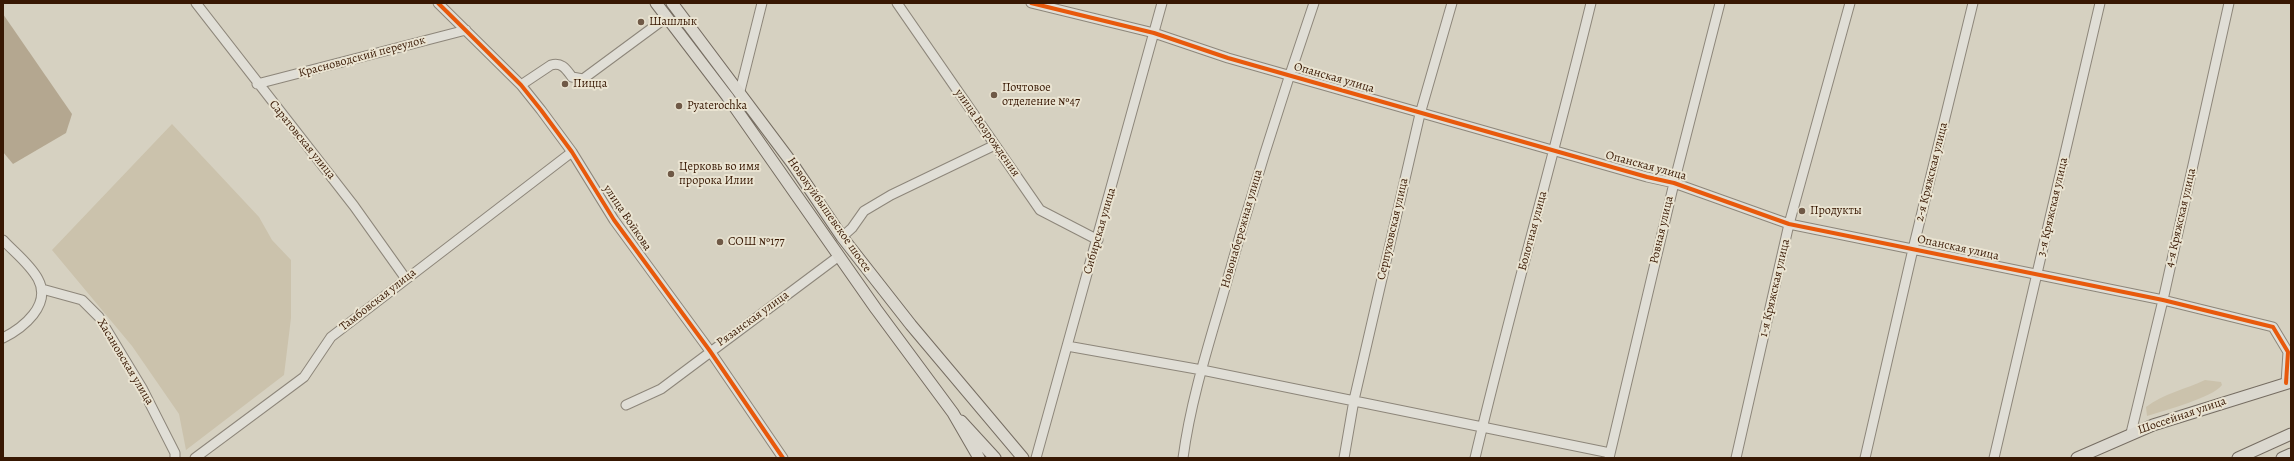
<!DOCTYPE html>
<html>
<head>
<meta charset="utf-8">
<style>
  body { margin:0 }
  #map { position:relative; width:2294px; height:461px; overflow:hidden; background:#d6d1c1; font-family:Alegreya,serif }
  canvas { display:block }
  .frame { position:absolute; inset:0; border:4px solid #381803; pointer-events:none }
</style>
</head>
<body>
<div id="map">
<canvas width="2294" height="461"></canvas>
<div class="frame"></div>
</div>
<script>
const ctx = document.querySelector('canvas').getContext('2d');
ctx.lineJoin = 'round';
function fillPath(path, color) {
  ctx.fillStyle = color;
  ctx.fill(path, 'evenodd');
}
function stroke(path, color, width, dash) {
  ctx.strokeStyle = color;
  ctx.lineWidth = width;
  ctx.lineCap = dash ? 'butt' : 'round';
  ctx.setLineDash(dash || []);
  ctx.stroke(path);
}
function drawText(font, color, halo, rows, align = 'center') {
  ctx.font = font + ' Alegreya,serif';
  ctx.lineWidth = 4;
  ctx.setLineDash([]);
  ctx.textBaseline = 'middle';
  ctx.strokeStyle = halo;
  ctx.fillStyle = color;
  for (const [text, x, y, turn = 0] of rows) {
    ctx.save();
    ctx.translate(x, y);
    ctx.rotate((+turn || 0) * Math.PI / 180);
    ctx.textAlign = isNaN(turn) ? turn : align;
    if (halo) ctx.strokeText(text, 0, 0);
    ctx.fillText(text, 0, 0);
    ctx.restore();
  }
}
fillPath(new Path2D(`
  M172,124L259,217L272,240L291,260V318L284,375L186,450L179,414L132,346L52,250Z
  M2205,380L2221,382L2222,385C2214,397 2163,411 2147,416L2146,407C2163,394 2186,389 2205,380Z`), '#cbc2ac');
fillPath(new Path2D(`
  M3,14L72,114L66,133L13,164L3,152Z`), '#b4a790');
const minor = new Path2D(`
  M196,3L354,206L406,279
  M438,3L521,85L541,110L572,152L614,220L710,351L783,458
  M897,3L1040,210L1098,240
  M1031,3L1154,33L1228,58L1647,177L1674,183L1789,224L2163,300L2273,327L2288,352L2286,383
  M257,84L466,30
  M521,85L551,65C562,62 566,69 572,77L583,79L667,17
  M740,91L762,3
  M842,237L852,228L864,211L891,195L995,145
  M3,240C14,252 30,264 38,279C52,305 23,328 3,338
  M42,289L82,300L99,317L142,388L175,453V458
  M1067,346L1202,370L1610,453
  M626,405L661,389L839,256
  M2131,433L2163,300L2229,3
  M195,458L304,377L331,337L572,152
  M1036,458L1162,3
  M1183,458C1190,405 1206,353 1221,302C1249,201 1280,102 1314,3
  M1344,458L1354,400L1420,114L1452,3
  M1475,458C1511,306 1554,155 1591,3
  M1609,458L1674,183L1720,3
  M1736,458L1789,224L1850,3
  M1865,458L1913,249L1973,3
  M1994,458L2100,3`);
const major = new Path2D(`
  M656,3L727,96L876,309L953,413L979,458
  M672,3L792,163L842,237L911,325L1023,458
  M961,421L995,458
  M2077,458L2153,425L2291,382
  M2238,458L2291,434
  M2282,458L2291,454`);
stroke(minor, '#8d867a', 11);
stroke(major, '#766d62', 13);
stroke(minor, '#e0ded6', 9);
stroke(major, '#dbd8cf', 11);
stroke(new Path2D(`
  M438,3L521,85L541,110L572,152L614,220L710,351L783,458
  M1031,3L1154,33L1228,58L1647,177L1674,183L1789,224L2163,300L2273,327L2288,352L2286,383`), '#e8590c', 4);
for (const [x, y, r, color] of [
  [641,22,4,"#6f5946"],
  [565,84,4,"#6f5946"],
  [994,95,4,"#6f5946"],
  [679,106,4,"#6f5946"],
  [671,174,4,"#6f5946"],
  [1802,211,4,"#6f5946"],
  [720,242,4,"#6f5946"]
]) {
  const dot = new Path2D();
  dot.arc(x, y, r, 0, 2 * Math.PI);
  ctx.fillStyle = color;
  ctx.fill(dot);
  stroke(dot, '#eae4d2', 1.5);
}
drawText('12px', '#381803', '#eae4d2', [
  ["Шашлык",649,22],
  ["Пицца",573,84],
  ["Почтовое",1002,88],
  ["отделение №47",1002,102],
  ["Pyaterochka",687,106],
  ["Церковь во имя",679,167],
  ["пророка Илии",679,181],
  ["Продукты",1810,211],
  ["СОШ №177",728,242]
], 'left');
drawText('12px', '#381803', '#eae4d2', [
  ["Красноводский переулок",362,57,-15],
  ["Опанская улица",1334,78,16],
  ["улица Возрождения",987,133,55],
  ["Саратовская улица",302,140,51],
  ["Опанская улица",1646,166,15],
  ["2-я Кряжская улица",1932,172,-76],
  ["3-я Кряжская улица",2053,207,-77],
  ["Новокуйбышевское шоссе",829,215,55],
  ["улица Войкова",627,218,56],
  ["4-я Кряжская улица",2181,218,-77],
  ["Новонабережная улица",1242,229,-74],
  ["Серпуховская улица",1393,229,-77],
  ["Ровная улица",1662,230,-77],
  ["Сибирская улица",1100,231,-74],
  ["Болотная улица",1533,231,-75],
  ["Опанская улица",1958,248,12],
  ["1-я Кряжская улица",1775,288,-77],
  ["Тамбовская улица",378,300,-38],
  ["Рязанская улица",753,319,-36],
  ["Хасановская улица",125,362,59],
  ["Шоссейная улица",2182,416,-19]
]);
</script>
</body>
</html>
